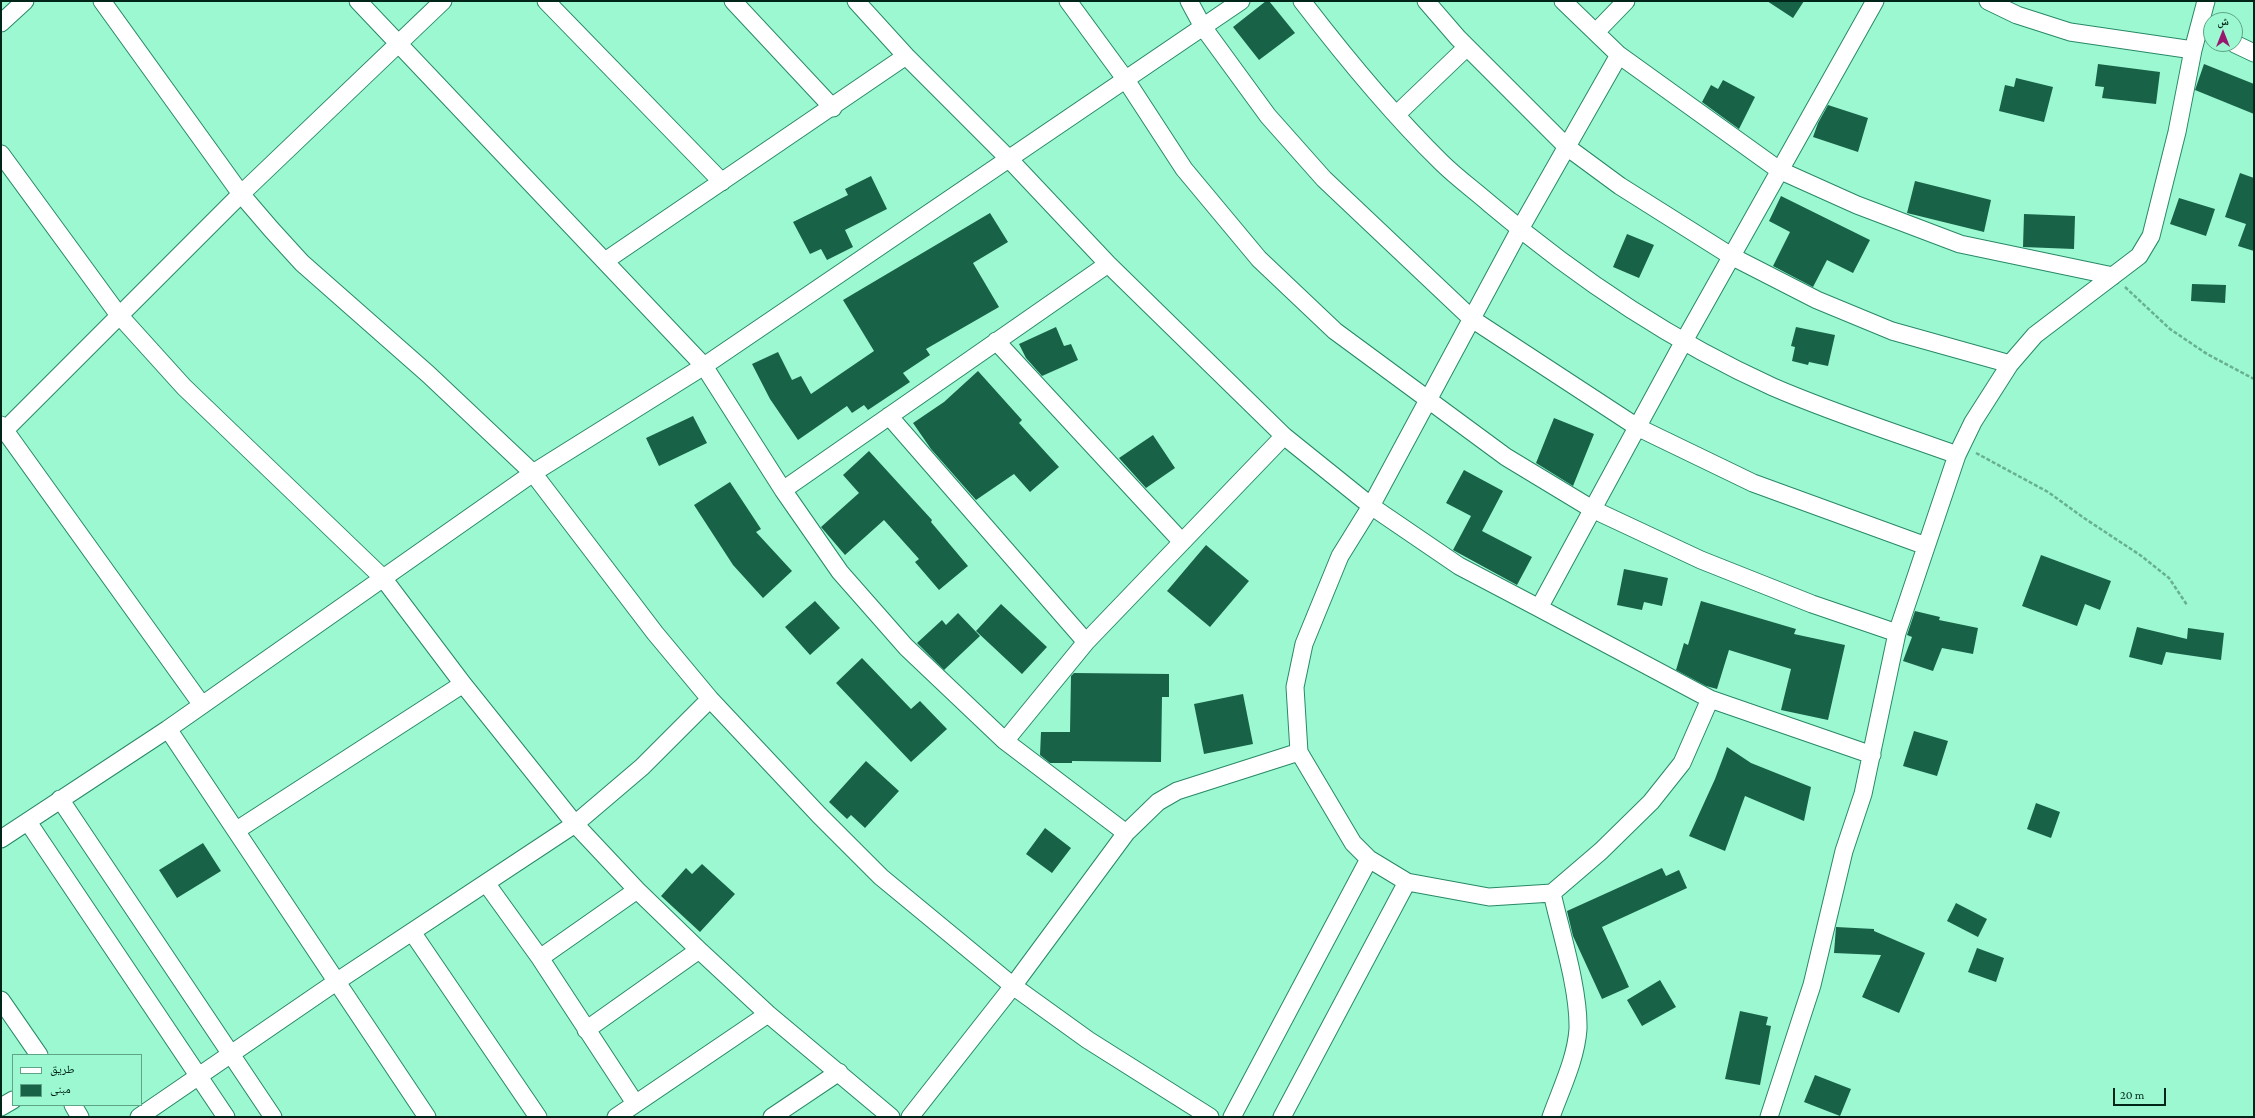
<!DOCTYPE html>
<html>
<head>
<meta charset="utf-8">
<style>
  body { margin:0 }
  #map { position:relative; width:2255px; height:1118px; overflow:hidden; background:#9cf8d1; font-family:"Crimson Pro","Noto Naskh Arabic",serif }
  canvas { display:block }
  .frame { position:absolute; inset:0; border:2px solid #002619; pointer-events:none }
  .legend { position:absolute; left:12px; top:1054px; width:130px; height:52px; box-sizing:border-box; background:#9cf8d1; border:1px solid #5ea487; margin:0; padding:5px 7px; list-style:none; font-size:12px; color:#002619 }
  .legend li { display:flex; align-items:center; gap:8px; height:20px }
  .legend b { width:20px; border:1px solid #5ea487 }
  .north { position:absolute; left:2203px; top:12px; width:40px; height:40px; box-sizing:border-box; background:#9cf8d1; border:1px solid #5ea487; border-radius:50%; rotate:0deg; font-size:11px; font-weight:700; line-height:16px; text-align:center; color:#002619 }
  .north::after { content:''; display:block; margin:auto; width:14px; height:18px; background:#98186f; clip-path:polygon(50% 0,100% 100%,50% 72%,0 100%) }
  .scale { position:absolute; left:2113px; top:1088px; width:53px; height:18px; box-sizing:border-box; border:2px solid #002619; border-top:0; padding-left:5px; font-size:12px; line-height:14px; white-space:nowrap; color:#002619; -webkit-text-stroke:3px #9cf8d1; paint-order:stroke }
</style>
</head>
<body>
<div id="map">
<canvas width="2255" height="1118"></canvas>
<div class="frame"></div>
<ul class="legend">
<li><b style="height:5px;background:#fff"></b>طريق</li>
<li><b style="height:11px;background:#186248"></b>مبنى</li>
</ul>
<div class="north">ش</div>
<div class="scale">20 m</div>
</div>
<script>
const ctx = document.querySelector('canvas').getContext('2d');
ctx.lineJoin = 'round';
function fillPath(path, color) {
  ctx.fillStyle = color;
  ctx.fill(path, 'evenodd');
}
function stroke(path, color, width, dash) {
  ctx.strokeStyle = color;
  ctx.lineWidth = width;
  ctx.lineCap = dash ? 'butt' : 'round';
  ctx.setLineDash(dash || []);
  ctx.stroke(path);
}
fillPath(new Path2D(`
  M1266,1H1269L1295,33L1259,60L1233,27Z
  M1767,1H1804L1793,18Z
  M2098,64L2160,72L2156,104L2102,98L2104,87L2095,86Z
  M2204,64L2254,84V114L2195,90Z
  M2016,78L2053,87L2044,122L1999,111L2005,85L2014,87Z
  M1723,80L1755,97L1739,129L1702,102L1711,85L1718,89Z
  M1828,105L1868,118L1858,152L1813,137L1818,123Z
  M2240,173L2254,178V251L2238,246L2246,224L2225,217Z
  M871,176L887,209L845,230L853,247L827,260L821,249L810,254L793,222L848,195L845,189Z
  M1915,181L1991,200L1984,232L1907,213Z
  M1781,196L1870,240L1853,273L1827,260L1813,287L1773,266L1790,232L1769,221Z
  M2179,198L2215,209L2206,236L2170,224Z
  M990,213L1008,242L973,263L999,307L926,349L930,355L903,373L910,382L868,410L864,405L852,413L847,406L798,440L770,399L752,364L778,352L792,380L801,376L811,394L874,351L843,300Z
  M2024,214L2075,216L2074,249L2023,247Z
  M1627,234L1654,245L1639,278L1613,267Z
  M2192,284L2226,285L2225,303L2191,301Z
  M1056,327L1064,346L1071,344L1078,360L1042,376L1026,358L1019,344Z
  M1796,327L1835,335L1828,366L1809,362L1808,365L1792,361L1795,347L1791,346Z
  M978,371L1022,420L1019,423L1059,467L1030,492L1014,474L976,500L931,449L913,423L944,402Z
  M693,416L707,443L659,466L646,438Z
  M1554,418L1594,434L1573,486L1536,463Z
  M1153,435L1175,468L1146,488L1119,458Z
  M869,451L932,520L931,522L968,566L939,590L915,562L919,559L884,520L845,555L821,527L859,493L843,475Z
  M1464,470L1503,491L1482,531L1532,557L1517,585L1453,550L1471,516L1446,503Z
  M730,482L761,529L756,532L792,571L763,598L733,565L694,505Z
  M1206,545L1249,581L1210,627L1167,591Z
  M2041,555L2111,581L2100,610L2085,604L2077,626L2022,606Z
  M1624,569L1668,578L1662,606L1644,602L1642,610L1617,605Z
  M815,601L840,628L810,655L785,627Z
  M1701,601L1796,629L1794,634L1845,645L1828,720L1781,710L1791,669L1729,650L1717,689L1706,686L1676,670L1684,643L1688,645Z
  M1001,604L1047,647L1022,674L976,631Z
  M1915,611L1940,617L1939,620L1978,628L1973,654L1942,648L1933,671L1903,661L1912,637L1907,635Z
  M958,613L980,636L944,670L917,643L942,620L946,625Z
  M2137,627L2187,639L2188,628L2224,633L2221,660L2166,652L2162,665L2129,657Z
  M862,658L911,709L920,701L947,729L911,762L836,683Z
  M1074,673L1169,674V697H1162L1161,762L1072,761V763H1050L1040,755L1041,732H1070L1071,676Z
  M1243,694L1253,744L1204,754L1194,704Z
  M1914,731L1948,741L1937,776L1903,766Z
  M1727,747L1751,763L1811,787L1804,821L1745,796L1725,851L1689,836L1715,779Z
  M866,761L899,791L865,828L851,815L847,819L829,802Z
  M2036,803L2060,812L2051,838L2027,829Z
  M1045,828L1071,848L1052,873L1026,854Z
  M203,843L221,871L177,898L159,870Z
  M702,864L735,894L700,932L661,896L686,868L692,874Z
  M1662,868L1666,876L1679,870L1687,888L1602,927L1629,987L1602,999L1573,936L1567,911Z
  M1956,903L1987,919L1978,937L1947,921Z
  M1836,927L1874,929V931L1925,953L1899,1013L1862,997L1881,955L1834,953Z
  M1977,948L2004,958L1996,982L1968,972Z
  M1660,980L1676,1007L1642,1026L1627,1000Z
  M1740,1011L1768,1017L1766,1025L1771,1026L1760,1085L1725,1079Z
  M1815,1075L1851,1089L1840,1116L1804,1102Z`), '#186248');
const minor = new Path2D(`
  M102,1L241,194L271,229L302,263L428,374L533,473L655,633L710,699L819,815L881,877L1013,986L1088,1040L1210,1117
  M358,1L704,366L783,490L840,572L906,647L1005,741L1126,833L1013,986L910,1117
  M546,1L722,182
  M733,1L833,108
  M856,1L906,56L1009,159L1108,264L1284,436L1371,506L1459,566L1539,608
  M1068,1L1126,80L1184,169L1259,259L1335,331L1506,457L1592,509L1701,560L1812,604L1897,633
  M1189,1L1203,27L1268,116L1324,179L1472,319L1637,427L1753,483L1926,546
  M1302,1C1345,57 1390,112 1441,162C1456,177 1474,190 1490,204C1576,277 1671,341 1773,387C1833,413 1896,433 1957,455
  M1426,1L1458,38L1567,147L1620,186L1731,256L1817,300L1892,331L2010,364
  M1988,1L2017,15L2070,32L2193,50
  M1,23L25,1
  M1596,32L1626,1
  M2235,44L2254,53
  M1619,55L1779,170L1857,205L1960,244L2113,276
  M1397,114L1467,47
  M1,154L118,314L184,387L383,578L463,684L575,824L637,890L699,950L768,1014L891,1117
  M605,261L906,56
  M996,341L1182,542
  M889,416L1086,642
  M1,425L202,705
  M5,430L241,194L443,1
  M783,490L1108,264
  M1710,699L1539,608L1684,341L1875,1
  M168,729L427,1117
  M1005,741L1086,642L1284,436
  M60,799L273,1117
  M28,822L226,1117
  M237,830L463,684
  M1126,833L1158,802L1177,791L1299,752
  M1,839L168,729L533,473L704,366L1241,1
  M486,883L540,958L635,1103
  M1552,893L1489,897L1407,882L1369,859L1353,843L1299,752L1295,687L1304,644L1340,556L1371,506L1520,229L1619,55L1563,1
  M412,932L538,1117
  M540,958L637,890
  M1,1000L39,1055
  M586,1030L699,950
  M73,1105L80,1117
  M1,1107L13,1100
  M139,1117L336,982L575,824L642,767L710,699
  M616,1117L768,1014
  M772,1117L839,1072
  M1232,1117L1369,859
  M1282,1117L1407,882
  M1551,1117C1561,1089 1576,1059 1578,1029C1579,989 1561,933 1552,893L1601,851L1651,802L1682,763L1710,699L1872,755
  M1769,1117L1812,985L1844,851L1863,794L1897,633L1957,455L1973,422L2010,364L2035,335L2139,256L2151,236L2177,132L2193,50L2206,1`);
stroke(minor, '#288967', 19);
stroke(new Path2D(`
  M2125,287L2170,329L2207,354L2254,379
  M1976,453L2048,492L2084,518L2140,555L2169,578L2187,605`), '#67b092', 2.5, [4, 2]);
stroke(minor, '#fff', 17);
</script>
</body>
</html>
